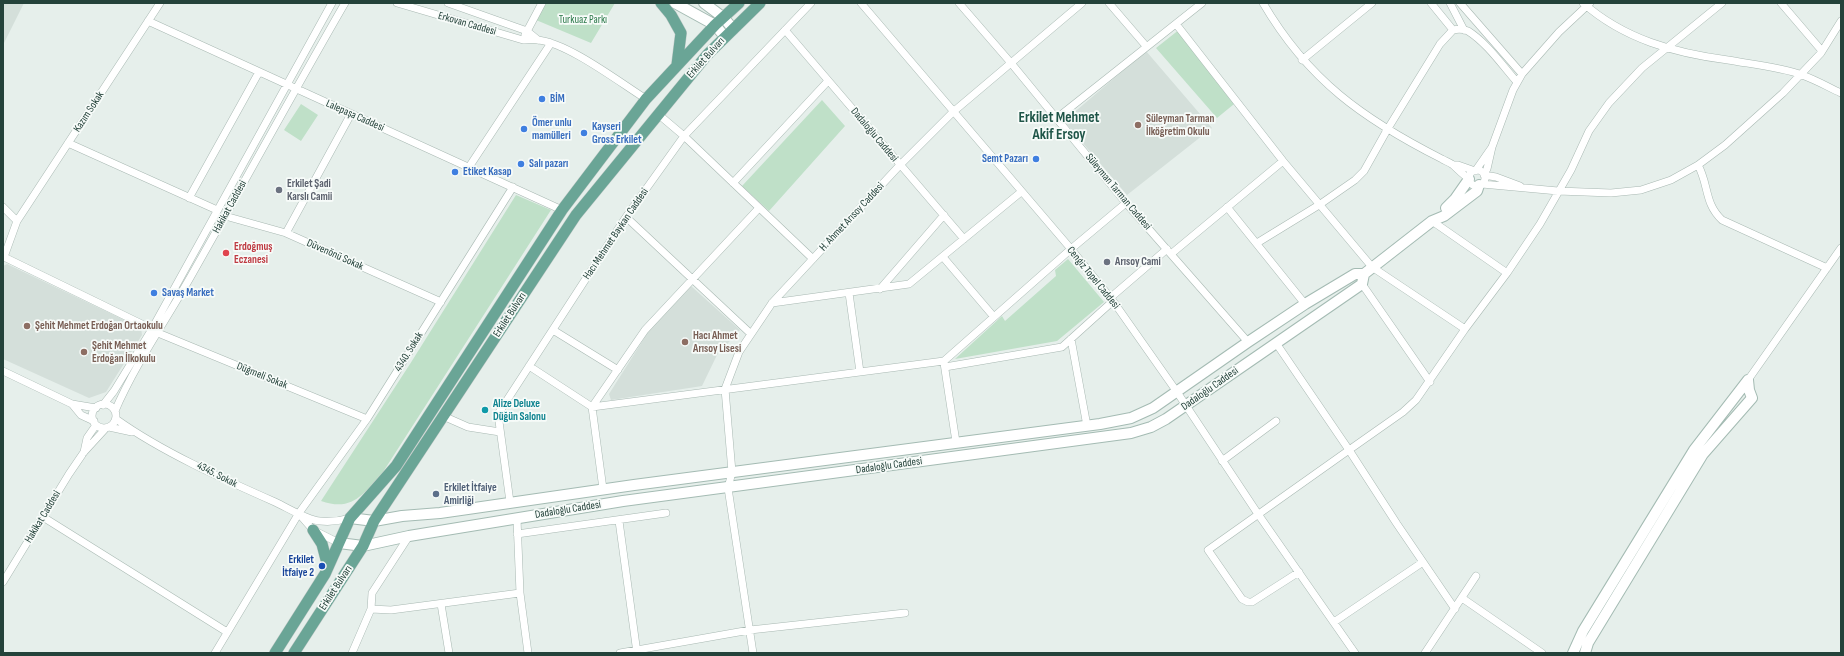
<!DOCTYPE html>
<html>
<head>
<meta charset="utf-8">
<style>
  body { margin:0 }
  #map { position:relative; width:1844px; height:656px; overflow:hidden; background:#e6efeb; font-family:"Sofia Sans Condensed",sans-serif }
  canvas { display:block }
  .frame { position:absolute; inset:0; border:4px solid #24423a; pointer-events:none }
</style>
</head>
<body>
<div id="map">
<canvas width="1844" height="656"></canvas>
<div class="frame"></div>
</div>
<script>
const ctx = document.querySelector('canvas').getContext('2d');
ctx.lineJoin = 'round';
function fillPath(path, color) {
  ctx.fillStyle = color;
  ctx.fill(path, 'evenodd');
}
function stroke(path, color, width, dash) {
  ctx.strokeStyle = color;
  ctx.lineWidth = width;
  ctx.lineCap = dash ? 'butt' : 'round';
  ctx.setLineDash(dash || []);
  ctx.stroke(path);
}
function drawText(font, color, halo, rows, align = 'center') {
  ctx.font = font + ' "Sofia Sans Condensed",sans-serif';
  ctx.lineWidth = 3.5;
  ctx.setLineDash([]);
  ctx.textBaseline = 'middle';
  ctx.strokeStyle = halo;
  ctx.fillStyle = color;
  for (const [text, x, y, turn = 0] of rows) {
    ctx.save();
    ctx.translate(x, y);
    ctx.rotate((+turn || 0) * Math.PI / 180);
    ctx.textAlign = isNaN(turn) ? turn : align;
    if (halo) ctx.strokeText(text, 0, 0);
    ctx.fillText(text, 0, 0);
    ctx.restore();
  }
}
fillPath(new Path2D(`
  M3,3H24L3,45Z
  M1146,51L1212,128L1127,195L1064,121Z
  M7,264L141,328L142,335L106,392L89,398L3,359V266Z
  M691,286L740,330L717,355L702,386L611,400L609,394L650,329Z`), '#d4dfda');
fillPath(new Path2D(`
  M546,3H615L591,43L536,20Z
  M1180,29L1239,100L1217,118L1156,48Z
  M822,100L845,126L769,211L742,186Z
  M301,104L318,115L301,141L284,130Z
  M516,195L551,210L383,472C363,494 353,512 321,501L410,364Z
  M1068,259L1104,302L1057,341L955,359L1002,316L1005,321L1056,276L1055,270Z`), '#bfe0c8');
const street = new Path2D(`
  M397,3L523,40C528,40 533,39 538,40C568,43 619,82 646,99
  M448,3L527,31L538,40
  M861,3L1071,249L1113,301L1177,392L1258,514L1355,653
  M959,3L1011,63L1126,203L1248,342
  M1109,3L1146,46
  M1263,3C1308,80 1363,119 1442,159C1445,161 1449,162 1453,165C1458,169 1462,175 1469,178
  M1431,3L1453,30
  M1450,3L1464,30
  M1460,3L1522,74
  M1583,3C1624,39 1674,53 1728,60C1750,64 1781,67 1802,75C1816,80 1828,87 1841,93
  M1781,3L1822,51
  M148,21L562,210
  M1176,24L1283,161L1372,267L1465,329
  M785,30L964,239
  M525,35L542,3
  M1302,60L1372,3
  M658,114L684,136L813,259
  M1057,118L1202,3
  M68,143L217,210
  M1454,165H1458L1475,171
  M1698,165C1709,185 1704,203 1722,220L1827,268
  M469,167L551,43
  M1476,170L1492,147
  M1469 178a8 8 0 1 1 16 0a8 8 0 1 1-16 0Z
  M1484,174L1487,169L1492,147L1513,90L1522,74L1559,32L1590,3
  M1484,175L1496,177L1520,186
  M733,183L828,81
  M1482,184L1558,191L1611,193L1641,190L1671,180L1698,165L1725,145L1783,93L1821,53L1841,21
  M189,198L259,72
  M3,207L17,221L4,257
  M1227,207L1305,304
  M225,216L286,233L441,302
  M626,217L751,334
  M17,221L160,3
  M1432,221L1507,273L1540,224L1571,170L1589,131L1609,103L1642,68L1722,3
  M286,233L351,114
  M1257,243L1319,205L1355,180L1364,171L1387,130L1440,44L1453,30C1458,29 1463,29 1468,31C1487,43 1502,65 1517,82
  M1171,254L1283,161
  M4,257L152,329
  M943,257L994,317
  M1362,284L1430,382
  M880,289L944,215
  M849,293L860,372
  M1110,298L1167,249
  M772,303L909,284L1021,192
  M553,330L618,370
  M158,333L367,419
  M1071,339L1087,426
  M1276,343L1349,450L1208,550L1242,599L1248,602H1252L1299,572
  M944,363L956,442
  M529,366L592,407L944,361L1071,249L1126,203
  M945,367L1062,347L1113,301
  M3,371L72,404
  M1748,380L1841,248
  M92 416a12 12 0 1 1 24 0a12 12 0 1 1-24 0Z
  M103,405L114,391L152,329L332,3
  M115,411C136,362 169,316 195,269C245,181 294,91 345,3
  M443,416L468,427L500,432
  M116,419C162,452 223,479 275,502C288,508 307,520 320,521C330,522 340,521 350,518
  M94,421L81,415L72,404L96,408
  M109,427L132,432
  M84,452L87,438L96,425
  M1222,461L1276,421
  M603,489L592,407L645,330L759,208
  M510,502L498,414L626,217L684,136L811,3
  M300,515L313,530L339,543
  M43,517L227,632
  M517,519L520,593L528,653
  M619,521L637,653
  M517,534L666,513
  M409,536L372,593L371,609L391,610L520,593
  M3,582L69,474L84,452L106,428
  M1462,598L1542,653
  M441,604L449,653
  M1455,609L1397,524L1349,450L1403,412L1416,400L1465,329L1507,273
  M1334,622L1423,562
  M215,653L299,513L367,419L513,187
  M352,653L371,609
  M620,653L750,630L905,613
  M753,653L728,488L732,472L725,389L739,352L772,303L900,165L953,112L1082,3
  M1425,653L1476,576`);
const secondary = new Path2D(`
  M675,3L715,25L725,37
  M704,3L724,18L733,29
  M1446,208L1455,199L1469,179
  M350,518L374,521L402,516L440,513L634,485L1100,424L1131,418L1153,408L1248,342L1305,304L1355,274H1364L1432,221L1444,216L1477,191L1479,185
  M339,543L363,546L409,536L623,501L1131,433L1151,427L1166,419L1362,284L1364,274
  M1573,653L1583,631L1694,450L1748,380
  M1585,653L1588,643L1703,454L1752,398L1749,390L1748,380`);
const primary = new Path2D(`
  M661,3L671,15L681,33L677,65
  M313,530L322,544L328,567
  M275,653L325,574L350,518L396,466L562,210L646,99L715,25L739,3
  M294,653L363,546L374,521L576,215L707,55L760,3`);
stroke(street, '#a8b8b2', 8);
stroke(secondary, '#a4bbb3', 12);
stroke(primary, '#c2cac8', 12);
stroke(street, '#fff', 7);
stroke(secondary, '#fff', 10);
stroke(primary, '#6aa596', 11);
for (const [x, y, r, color] of [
  [542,99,4,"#3f7fe0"],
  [1138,125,4,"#8d6e63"],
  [524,129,4,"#3f7fe0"],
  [584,133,4,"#3f7fe0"],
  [1036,159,4,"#3f7fe0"],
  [521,164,4,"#3f7fe0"],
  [455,172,4,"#3f7fe0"],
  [279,190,4,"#6b7280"],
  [226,253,4,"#e0444e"],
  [1107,262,4,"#6b7280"],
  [154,293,4,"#3f7fe0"],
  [27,326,4,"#8d6e63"],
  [685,342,4,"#8d6e63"],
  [84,352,4,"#8d6e63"],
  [485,410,4,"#0f9aa8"],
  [436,494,4,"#5c6f8a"],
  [322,566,4,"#1a4fb4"]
]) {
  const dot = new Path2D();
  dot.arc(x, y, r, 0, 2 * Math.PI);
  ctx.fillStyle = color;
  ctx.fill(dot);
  stroke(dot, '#f7fbf9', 1.5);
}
drawText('11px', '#2d7a4b', '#f7fbf9', [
  ["Turkuaz Parkı",583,20]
]);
drawText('11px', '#24423a', '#f7fbf9', [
  ["Erkovan Caddesi",467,24,16],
  ["Erkilet Bulvarı",706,58,-48],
  ["Kazım Sokak",89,112,-57],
  ["Lalepaşa Caddesi",355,116,24],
  ["Dadaloğlu Caddesi",874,135,50],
  ["Süleyman Tarman Caddesi",1118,192,50],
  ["Hakikat Caddesi",230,207,-61],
  ["H. Ahmet Arısoy Caddesi",852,217,-47],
  ["Hacı Mehmet Baykan Caddesi",616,234,-56],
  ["Düvenönü Sokak",335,255,24],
  ["Cengiz Topel Caddesi",1093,278,51],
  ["Erkilet Bulvarı",510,315,-57],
  ["4340. Sokak",409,352,-58],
  ["Düğmeli Sokak",262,376,22],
  ["Dadaloğlu Caddesi",1210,389,-35],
  ["Dadaloğlu Caddesi",889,466,-8],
  ["4345. Sokak",217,475,27],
  ["Dadaloğlu Caddesi",568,510,-9],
  ["Hakikat Caddesi",43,517,-59],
  ["Erkilet Bulvarı",336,588,-57]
]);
drawText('bold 11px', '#366cbe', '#f7fbf9', [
  ["BİM",550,99],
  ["Ömer unlu",532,123],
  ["mamülleri",532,136],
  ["Kayseri",592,127],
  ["Gross Erkilet",592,140],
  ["Semt Pazarı",1028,159,"right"],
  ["Salı pazarı",529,164],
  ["Etiket Kasap",463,172],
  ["Savaş Market",162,293]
], 'left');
drawText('bold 11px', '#785e54', '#f7fbf9', [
  ["Süleyman Tarman",1146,119],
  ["İlköğretim Okulu",1146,132],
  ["Şehit Mehmet Erdoğan Ortaokulu",35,326],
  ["Hacı Ahmet",693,336],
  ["Arısoy Lisesi",693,349],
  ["Şehit Mehmet",92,346],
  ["Erdoğan İlkokulu",92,359]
], 'left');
drawText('bold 11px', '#5b616d', '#f7fbf9', [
  ["Erkilet Şadi",287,184],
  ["Karslı Camii",287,197],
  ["Arısoy Cami",1115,262]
], 'left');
drawText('bold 11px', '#be3a42', '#f7fbf9', [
  ["Erdoğmuş",234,247],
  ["Eczanesi",234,260]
], 'left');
drawText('bold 11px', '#0d838f', '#f7fbf9', [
  ["Alize Deluxe",493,404],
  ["Düğün Salonu",493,417]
], 'left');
drawText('bold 11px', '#4e5e75', '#f7fbf9', [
  ["Erkilet İtfaiye",444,488],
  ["Amirliği",444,501]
], 'left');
drawText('bold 11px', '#164399', '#f7fbf9', [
  ["Erkilet",314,560],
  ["İtfaiye 2",314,573]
], 'right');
drawText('bold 15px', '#1f5548', '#f7fbf9', [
  ["Erkilet Mehmet",1059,118],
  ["Akif Ersoy",1059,135]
]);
</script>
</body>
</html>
